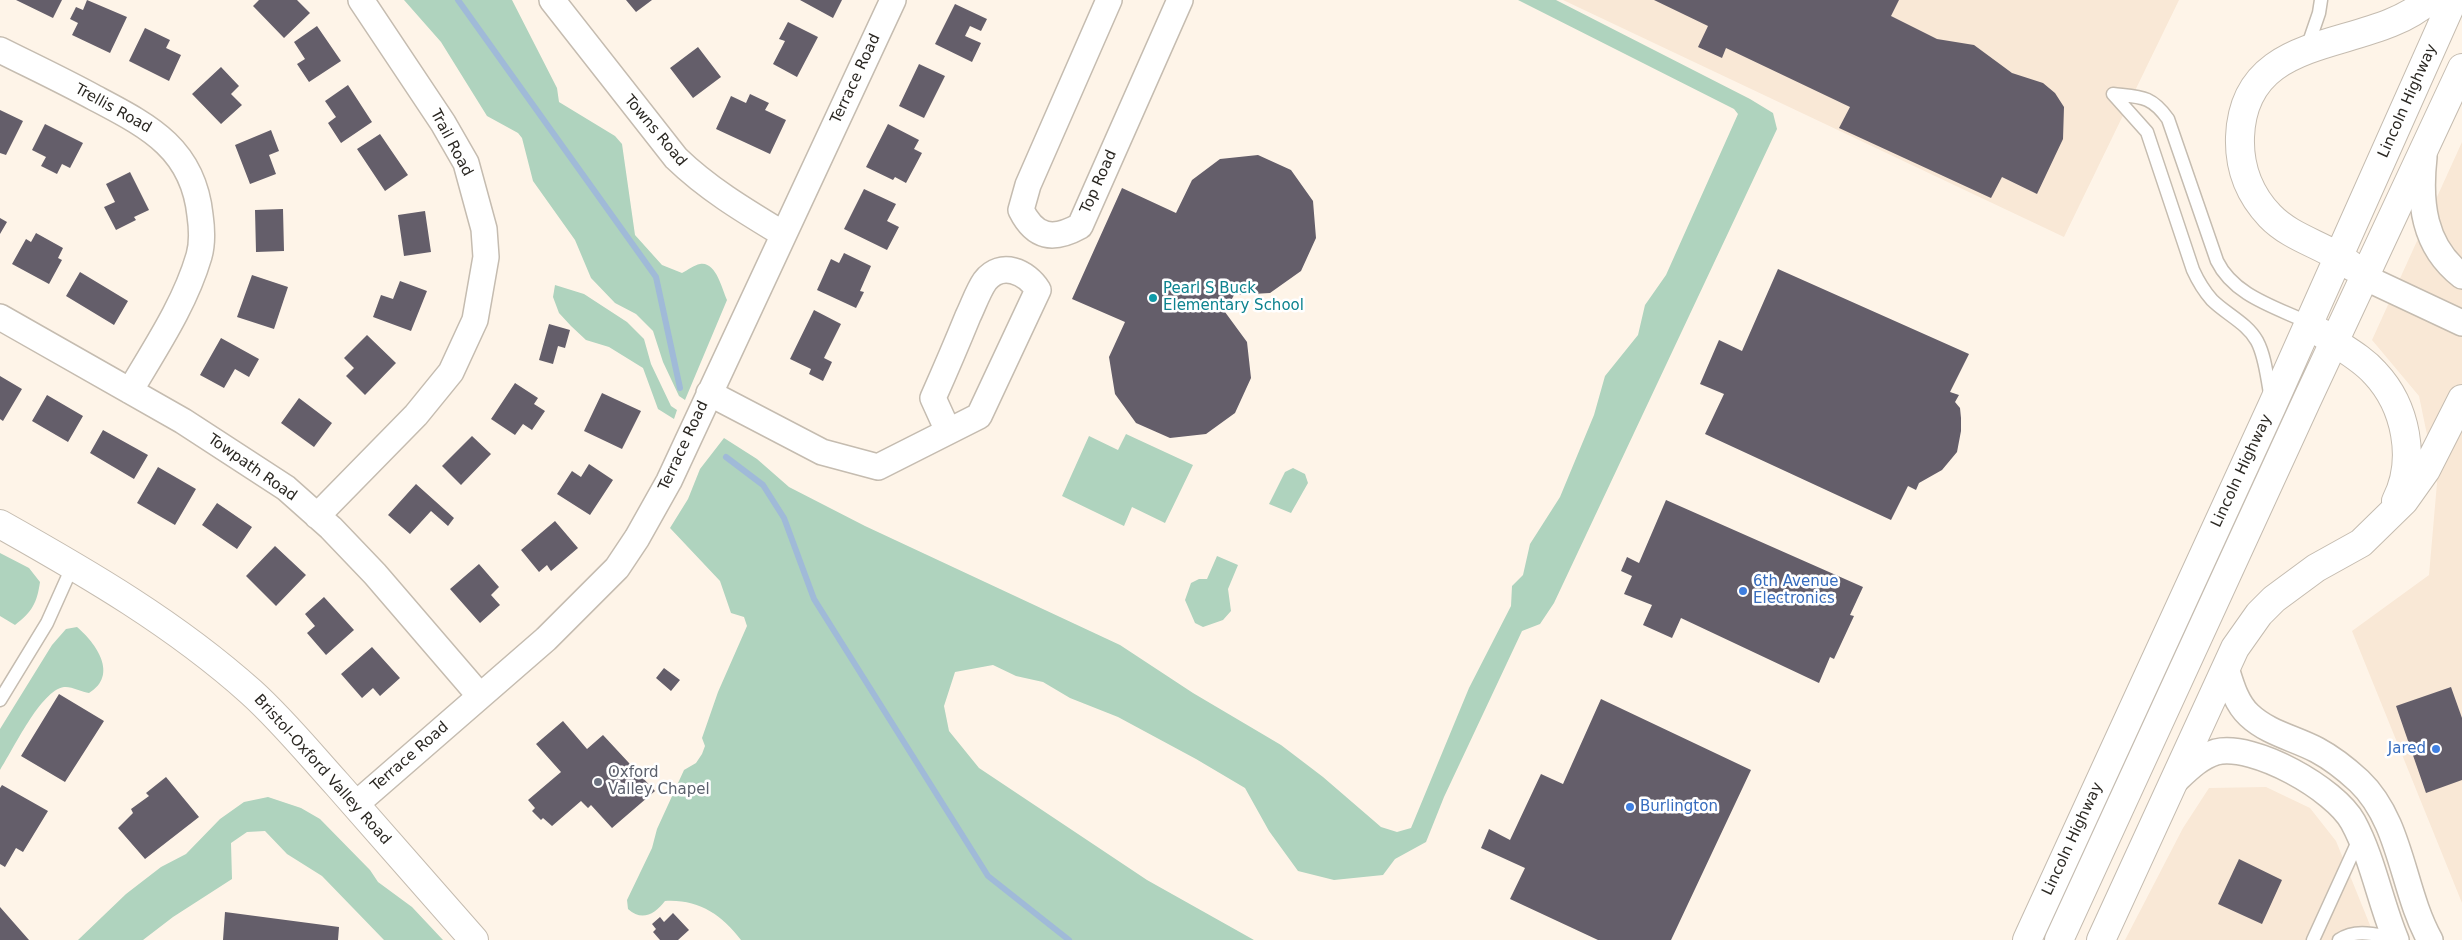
<!DOCTYPE html>
<html>
<head>
<meta charset="utf-8">
<style>
  body { margin:0 }
  canvas { display:block; background:#fef4e8 }
</style>
</head>
<body>
<canvas width="2462" height="940"></canvas>
<script>
const ctx = document.querySelector('canvas').getContext('2d');
ctx.lineJoin = 'round';
function fillPath(path, color) {
  ctx.fillStyle = color;
  ctx.fill(path, 'evenodd');
}
function stroke(path, color, width, dash) {
  ctx.strokeStyle = color;
  ctx.lineWidth = width;
  ctx.lineCap = dash ? 'butt' : 'round';
  ctx.setLineDash(dash || []);
  ctx.stroke(path);
}
function drawText(font, color, halo, rows, align = 'center') {
  ctx.font = font + ' "DejaVu Sans",sans-serif';
  ctx.lineWidth = 5;
  ctx.setLineDash([]);
  ctx.textBaseline = 'middle';
  ctx.strokeStyle = halo;
  ctx.fillStyle = color;
  for (const [text, x, y, turn = 0] of rows) {
    ctx.save();
    ctx.translate(x, y);
    ctx.rotate((+turn || 0) * Math.PI / 180);
    ctx.textAlign = isNaN(turn) ? turn : align;
    if (halo) ctx.strokeText(text, 0, 0);
    ctx.fillText(text, 0, 0);
    ctx.restore();
  }
}
fillPath(new Path2D(`
  M1563,0H2179L2064,237Z
  M2462,142V903L2352,631L2429,575L2437,483L2419,396L2372,340Z
  M2266,787L2310,808L2336,841L2376,940H2125L2183,828L2209,788Z`), '#f9e8d6');
fillPath(new Path2D(`
  M404,0H512L557,88L559,102L615,136L622,144L635,235L662,265L682,273C688,270 694,265 700,264C716,261 722,289 727,300L685,400L679,396L663,362L653,331L636,314L615,303L591,278L575,240L533,181L522,138L518,133L487,116L441,42Z
  M1518,0H1556L1750,99L1773,113L1777,129L1554,603L1540,624L1522,631L1444,797L1426,842L1395,859L1383,875L1334,880L1298,871L1269,831L1245,788L1196,759L1118,717L1070,698L1043,682L1016,676L993,665L955,672L944,706L949,731L979,768L1147,880L1254,940H741C721,914 698,899 665,901C655,914 642,922 628,909L627,900L652,848L657,829L684,770L696,763L702,754L705,746L702,738L718,692L747,626L744,617L731,613L720,581L670,528L688,499L700,469L724,438L757,459L789,487L865,526L1120,645L1193,693L1281,745L1323,777L1381,827L1397,832L1411,828L1469,688L1511,606L1512,586L1523,575L1530,544L1560,497L1594,415L1605,376L1638,335L1645,305L1666,275L1738,114L1734,109Z
  M555,285L584,294L627,322L644,339L651,364L671,406L677,410L674,419L658,409L643,368L609,347L586,340L571,326L559,313L553,297Z
  M1126,434L1193,465L1165,523L1132,507L1124,526L1062,496L1089,436L1118,450Z
  M1293,468L1305,474L1308,483L1291,513L1269,504L1285,472Z
  M0,553L29,568L40,582C37,603 32,612 15,625L0,616Z
  M1217,556L1238,565L1228,589L1231,611L1223,620L1203,627L1195,623L1185,600L1191,583L1199,579H1207Z
  M77,627C96,643 119,675 89,693C82,692 71,686 64,687C41,690 13,750 0,770V729L52,645L66,629Z
  M268,797L301,808L320,819L370,870L378,882L412,907L443,940H384L322,876L287,854L265,831L247,832L231,843L232,879L173,917L143,940H78L126,894L161,867L186,854L220,819L244,802Z`), '#afd3be');
stroke(new Path2D(`
  M458,0L656,277L680,388
  M726,457L763,485L784,518L814,599L988,876L1069,940`), '#a0bad8', 6);
fillPath(new Path2D(`
  M16,0H62L53,18Z
  M87,0L127,17L110,53L72,35L78,23L70,19L76,7L83,10Z
  M259,0H297L310,13L284,38L253,6Z
  M626,0H652L636,12Z
  M800,0H842L833,18Z
  M1654,0H1899L1891,16L1937,39L1974,45L2012,73L2043,83L2055,93L2064,107L2063,139L2037,194L2002,177L1991,198L1839,128L1850,107L1726,48L1722,58L1698,47L1708,26Z
  M955,4L987,19L981,31L970,26L965,36L981,43L972,62L935,44Z
  M788,22L818,37L797,77L773,64L785,41L779,39Z
  M317,26L341,61L309,82L297,64L305,59L294,42Z
  M145,28L170,40L166,48L181,55L169,81L129,61Z
  M698,47L721,77L693,98L670,68Z
  M919,64L945,76L924,118L899,106Z
  M221,67L239,86L231,94L242,105L221,124L192,94Z
  M348,85L372,122L341,143L328,123L336,117L325,101Z
  M750,94L769,103L765,110L786,120L770,154L716,129L731,96L746,103Z
  M0,110L23,121L6,155L0,153Z
  M45,124L83,143L70,168L62,164L57,174L41,166L46,157L32,150Z
  M888,124L919,140L914,149L922,153L906,183L895,177L893,180L866,167Z
  M271,130L279,151L269,155L276,174L250,184L235,145Z
  M380,134L408,175L385,191L357,149Z
  M1258,155L1291,170L1313,201L1316,238L1301,271L1270,293L1234,295L1225,312L1247,342L1251,378L1235,413L1206,434L1170,438L1136,423L1115,394L1109,357L1125,322L1072,299L1122,188L1176,213L1192,180L1220,159Z
  M130,172L149,210L134,217L136,220L116,230L104,207L115,202L106,184Z
  M864,189L896,204L887,221L899,227L887,250L844,229Z
  M283,209L284,251L256,252L255,210Z
  M425,211L431,252L404,256L398,215Z
  M0,218L7,222L0,234Z
  M36,233L63,248L58,258L62,260L49,284L12,264L26,239L31,242Z
  M844,253L871,266L860,291L864,292L856,308L817,290L831,259L839,263Z
  M1778,269L1969,354L1950,392L1959,395L1955,402L1960,408L1961,418V431L1957,452L1942,470L1919,483L1916,490L1908,486L1891,520L1705,434L1724,394L1700,384L1719,340L1742,351Z
  M80,272L128,301L114,325L66,296Z
  M252,275L288,287L274,329L237,317Z
  M400,281L427,291L411,331L373,317L381,295L393,299Z
  M814,310L841,324L824,358L832,362L823,381L809,374L811,369L790,359Z
  M549,324L570,330L565,348L558,346L553,364L539,360Z
  M367,335L396,363L365,395L346,376L354,368L344,358Z
  M221,338L259,359L249,377L235,369L224,388L200,375Z
  M0,376L22,389L3,421L0,419Z
  M515,383L538,398L534,404L545,411L532,430L523,424L515,435L491,419Z
  M602,393L641,411L622,449L584,431Z
  M47,395L83,416L68,442L32,421Z
  M299,398L332,423L314,447L281,423Z
  M103,430L148,455L134,479L90,453Z
  M472,436L491,454L461,485L442,466Z
  M589,464L613,480L590,515L557,494L572,471L581,477Z
  M158,467L196,489L175,525L137,503Z
  M416,484L454,518L448,526L431,511L410,534L388,515Z
  M1666,500L1863,587L1850,615L1854,616L1834,659L1830,657L1819,683L1681,618L1672,638L1643,625L1652,605L1624,594L1632,576L1621,571L1627,557L1639,563Z
  M217,503L252,527L237,549L202,525Z
  M555,521L578,548L551,571L547,565L539,572L521,550Z
  M275,546L306,575L276,606L246,576Z
  M479,564L499,587L491,595L500,605L480,623L450,589Z
  M324,597L354,630L326,655L307,633L315,626L305,614Z
  M372,647L400,678L380,696L373,688L362,698L341,674Z
  M664,668L680,680L671,691L656,678Z
  M2451,687L2462,718V780L2426,793L2396,706Z
  M59,694L104,721L65,782L21,756Z
  M1601,699L1751,770L1671,940H1598L1510,899L1525,868L1481,848L1489,829L1510,840L1541,774L1563,784Z
  M563,721L587,749L603,735L655,791L612,828L591,805L588,808L581,801L552,826L543,818L541,820L532,811L535,808L528,800L561,772L536,744Z
  M166,777L199,817L145,859L118,828L133,813L131,809L149,796L146,793Z
  M2,785L48,811L23,852L16,848L5,867L0,864V788Z
  M2239,859L2282,880L2262,924L2218,904Z
  M0,907L29,940H0Z
  M225,912L339,927L338,940H223Z
  M673,913L689,930L678,940H660L653,932L656,929L652,924L660,917L664,922Z`), '#645e6a');
const service = new Path2D(`
  M2307,48L2319,13L2321,0
  M2113,94L2147,132L2193,270C2198,281 2204,291 2212,300C2226,314 2247,323 2257,341C2266,358 2267,380 2271,398
  M2113,94C2140,97 2151,95 2168,119L2217,261C2234,296 2276,307 2309,323
  M0,700L47,623L73,565
  M2313,940L2360,837
  M2339,940C2356,928 2377,935 2395,938`);
const minor = new Path2D(`
  M552,0L676,158C708,189 745,211 783,234
  M1109,0L1028,185L1021,210C1035,238 1053,241 1080,226L1180,0
  M0,50C32,66 64,81 95,98C148,126 193,148 200,215C202,229 203,242 199,256C185,304 156,347 130,391
  M2424,157C2419,202 2423,246 2462,276
  M2364,277L2462,323
  M0,317L183,421L286,488L331,528L375,574L480,696
  M709,393L822,452L878,467L979,416L1038,290C1027,272 1001,260 985,281C978,291 973,306 968,316C957,343 945,371 933,398L948,431
  M317,516L416,415L451,372L475,320L486,257L484,229L466,163L443,123L361,0
  M2226,668C2231,684 2236,703 2249,715C2268,733 2294,738 2317,750C2332,758 2346,769 2359,781C2402,822 2402,890 2430,940
  M2173,783C2186,771 2199,757 2216,752C2254,743 2335,789 2353,822C2373,859 2380,902 2396,940
  M355,805L546,639L617,568L637,538L669,481L893,0`);
const secondary = new Path2D(`
  M0,524C89,574 175,624 251,692C282,720 309,753 337,784C383,836 428,888 474,940`);
const primary = new Path2D(`
  M2353,267C2329,246 2293,240 2270,216C2249,194 2239,167 2240,137C2244,27 2369,54 2429,0
  M2320,332C2338,346 2360,356 2375,373C2406,406 2417,460 2396,501
  M2027,940L2272,406L2453,0
  M2059,940L2307,400L2462,68
  M2101,940L2235,648L2259,614L2274,599L2316,568L2361,543L2404,501L2426,470L2462,399`);
stroke(service, '#c5bcb0', 15);
stroke(minor, '#c5bcb0', 28);
stroke(secondary, '#c5bcb0', 30);
stroke(primary, '#c5bcb0', 30);
stroke(service, '#fff', 12);
stroke(minor, '#fff', 25);
stroke(secondary, '#fff', 28);
stroke(primary, '#fff', 28);
for (const [x, y, r, color] of [
  [1153,298,5,"#0f9aa8"],
  [1743,591,5,"#3f7fe0"],
  [2436,749,5,"#3f7fe0"],
  [598,782,5,"#6b7280"],
  [1630,807,5,"#3f7fe0"]
]) {
  const dot = new Path2D();
  dot.arc(x, y, r, 0, 2 * Math.PI);
  ctx.fillStyle = color;
  ctx.fill(dot);
  stroke(dot, '#fff', 2);
}
drawText('15px', '#2b2823', '#fff', [
  ["Terrace Road",856,79,-65],
  ["Lincoln Highway",2408,101,-66],
  ["Trellis Road",113,109,29],
  ["Towns Road",655,131,50],
  ["Trail Road",451,143,62],
  ["Top Road",1099,182,-66],
  ["Terrace Road",684,446,-65],
  ["Towpath Road",252,468,35],
  ["Lincoln Highway",2242,471,-65],
  ["Terrace Road",410,757,-41],
  ["Bristol-Oxford Valley Road",322,770,48],
  ["Lincoln Highway",2073,839,-65]
]);
drawText('15px', '#0d838f', '#fff', [
  ["Pearl S Buck",1163,289],
  ["Elementary School",1163,306]
], 'left');
drawText('15px', '#366cbe', '#fff', [
  ["6th Avenue",1753,582],
  ["Electronics",1753,599],
  ["Jared",2426,749,"right"],
  ["Burlington",1640,807]
], 'left');
drawText('15px', '#5b616d', '#fff', [
  ["Oxford",608,773],
  ["Valley Chapel",608,790]
], 'left');
</script>
</body>
</html>
